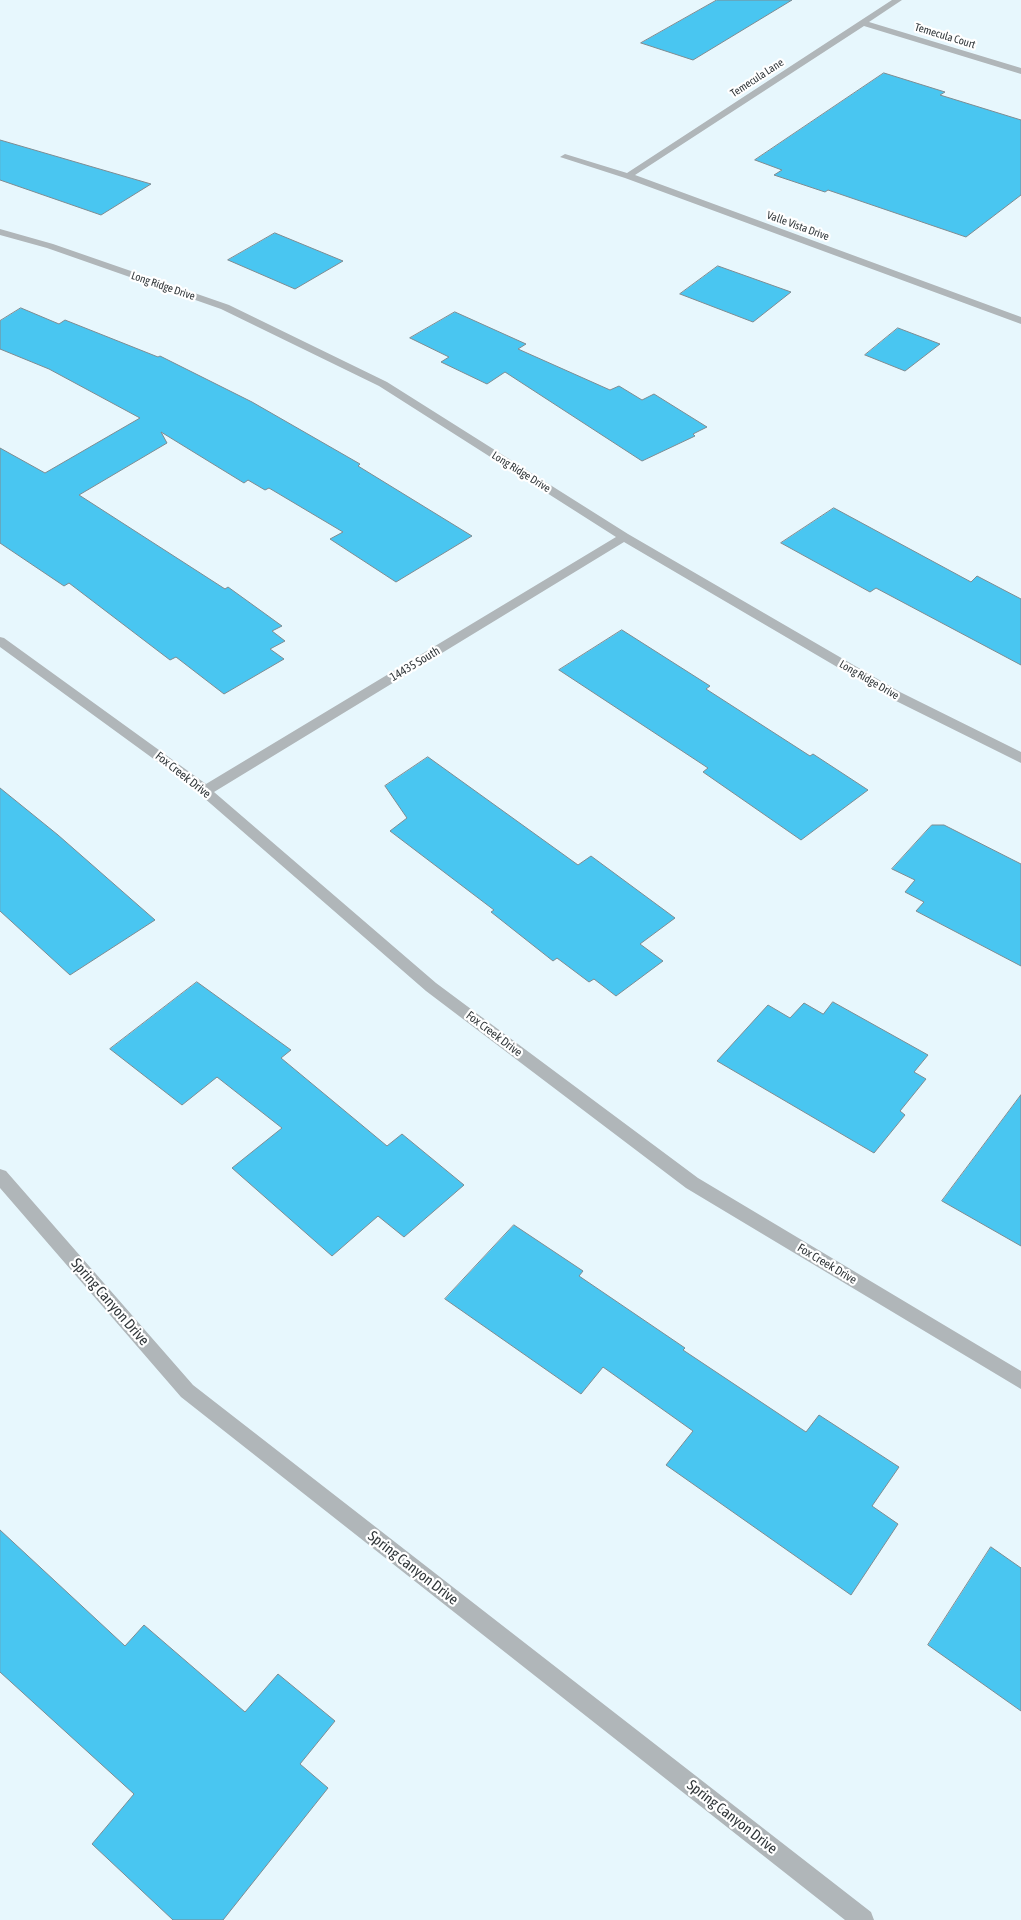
<!DOCTYPE html>
<html>
<head>
<meta charset="utf-8">
<style>
  body { margin:0 }
  canvas { display:block; background:#e7f7fd }
</style>
</head>
<body>
<canvas width="1021" height="1920"></canvas>
<script>
const ctx = document.querySelector('canvas').getContext('2d');
ctx.lineJoin = 'round';
function fillPath(path, color) {
  ctx.fillStyle = color;
  ctx.fill(path, 'evenodd');
}
function stroke(path, color, width, dash) {
  ctx.strokeStyle = color;
  ctx.lineWidth = width;
  ctx.lineCap = dash ? 'butt' : 'round';
  ctx.setLineDash(dash || []);
  ctx.stroke(path);
}
function drawText(font, color, halo, rows, align = 'center') {
  ctx.font = font + ' "Asap Condensed",sans-serif';
  ctx.lineWidth = 4.5;
  ctx.setLineDash([]);
  ctx.textBaseline = 'middle';
  ctx.strokeStyle = halo;
  ctx.fillStyle = color;
  for (const [text, x, y, turn = 0] of rows) {
    ctx.save();
    ctx.translate(x, y);
    ctx.rotate((+turn || 0) * Math.PI / 180);
    ctx.textAlign = isNaN(turn) ? turn : align;
    if (halo) ctx.strokeText(text, 0, 0);
    ctx.fillText(text, 0, 0);
    ctx.restore();
  }
}
const building = new Path2D(`
  M717,0H792L693,60L641,43Z
  M884,73L945,92L940,95L1021,120V195L966,237L828,190L825,192L774,175L782,170L755,160Z
  M0,140L151,184L101,215L0,180Z
  M275,233L343,261L295,289L228,260Z
  M718,266L791,292L753,322L680,294Z
  M21,308L59,324L65,320L158,357L160,356L252,402L360,464L358,466L472,536L396,582L330,539L343,532L269,488L265,490L248,480L244,483L161,432L167,443L79,495L225,589L228,587L282,626L272,631L285,641L270,649L284,659L224,694L176,657L170,660L69,583L64,586L0,543V448L45,473L140,418L49,369L0,349V321Z
  M455,312L526,344L518,349L610,390L619,386L642,400L654,394L707,427L693,434L695,436L642,461L505,372L487,384L441,362L449,357L410,338Z
  M898,328L940,344L905,371L865,355Z
  M834,508L971,582L977,576L1021,599V665L876,588L870,592L781,543Z
  M622,630L710,686L706,689L810,756L813,754L868,790L801,840L703,772L708,768L559,670Z
  M428,757L578,865L591,856L675,918L640,944L663,961L616,996L594,979L589,982L557,958L553,961L491,912L494,910L390,831L407,818L385,786Z
  M0,788L58,835L155,920L70,975L0,911Z
  M932,825H944L1021,864V966L916,911L924,902L905,892L915,880L892,869Z
  M197,982L291,1050L281,1058L387,1146L402,1134L464,1185L404,1237L378,1216L332,1256L232,1168L282,1128L217,1077L182,1105L110,1049Z
  M833,1002L928,1055L914,1072L926,1079L900,1111L905,1115L874,1153L717,1061L768,1005L790,1018L804,1003L823,1014Z
  M1021,1095V1246L942,1201Z
  M514,1225L583,1271L579,1276L685,1348L683,1350L806,1432L819,1415L899,1467L872,1506L898,1524L851,1595L666,1465L693,1431L603,1367L581,1394L445,1299Z
  M0,1530L125,1646L144,1625L245,1712L278,1674L335,1721L300,1764L328,1788L223,1920H173L92,1844L134,1794L0,1672Z
  M991,1547L1021,1568V1711L928,1645Z`);
fillPath(building, '#49c6f1');
stroke(building, '#7e8c92', 1);
fillPath(new Path2D(`
  M892,0H902L869,22L1021,68V74L864,26L635,175L1021,317V324L625,178L560,157L565,154L627,173Z
  M0,229L53,244L229,305L387,382L628,534L900,692L1021,752V763L890,698L624,542L214,792L436,983L698,1178L1021,1371V1389L686,1188L426,991L188,784L0,647V637L4,638L206,784L616,537L379,386L221,309L47,248L0,235Z
  M0,1169L6,1171L193,1385L871,1912L874,1920H845L181,1397L0,1188Z`), '#b0b6b9');
drawText('11px', '#31373a', '#fff', [
  ["Temecula Court",945,36,17],
  ["Temecula Lane",757,78,-33],
  ["Valle Vista Drive",798,226,20],
  ["Long Ridge Drive",163,286,19],
  ["Long Ridge Drive",521,472,32],
  ["Long Ridge Drive",869,680,30]
]);
drawText('12px', '#31373a', '#fff', [
  ["14435 South",415,664,-31],
  ["Fox Creek Drive",183,775,38],
  ["Fox Creek Drive",494,1034,37],
  ["Fox Creek Drive",827,1264,31]
]);
drawText('15px', '#31373a', '#fff', [
  ["Spring Canyon Drive",110,1302,49],
  ["Spring Canyon Drive",413,1568,38],
  ["Spring Canyon Drive",732,1817,38]
]);
</script>
</body>
</html>
